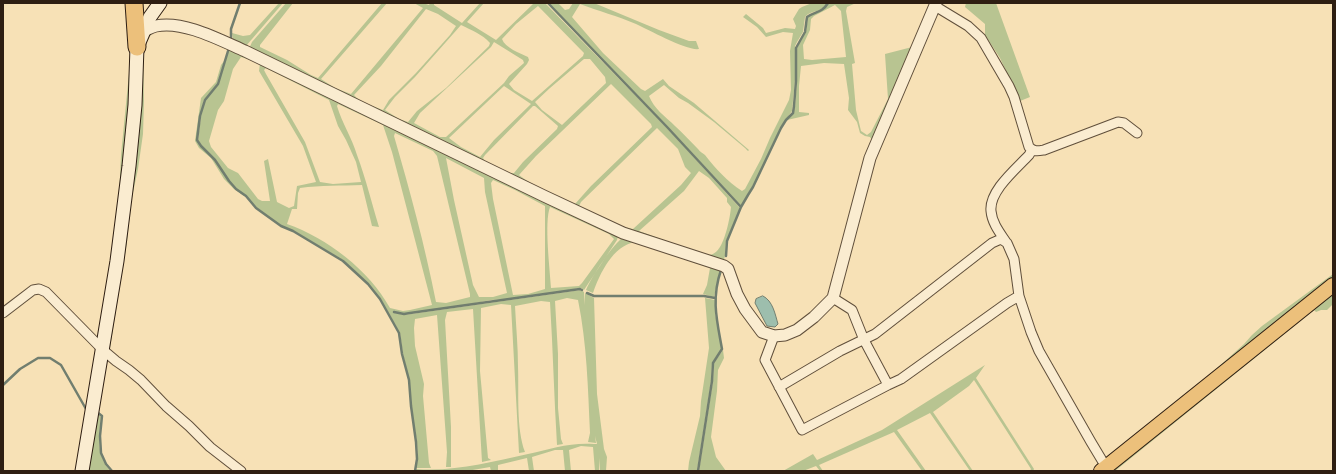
<!DOCTYPE html>
<html>
<head>
<meta charset="utf-8">
<style>
  body { margin:0 }
  #map { position:relative; width:1336px; height:474px; overflow:hidden; background:#f7e1b6; font-family:"IM FELL Double Pica",serif }
  canvas { display:block }
  .frame { position:absolute; inset:0; border:4px solid #2e1e12; pointer-events:none }
</style>
</head>
<body>
<div id="map">
<canvas width="1336" height="474"></canvas>
<div class="frame"></div>
</div>
<script>
const ctx = document.querySelector('canvas').getContext('2d');
ctx.lineJoin = 'round';
function fillPath(path, color) {
  ctx.fillStyle = color;
  ctx.fill(path, 'evenodd');
}
function stroke(path, color, width, dash) {
  ctx.strokeStyle = color;
  ctx.lineWidth = width;
  ctx.lineCap = dash ? 'butt' : 'round';
  ctx.setLineDash(dash || []);
  ctx.stroke(path);
}
fillPath(new Path2D(`
  M279,3H283L246,46L230,40L233,39L232,33L243,36L250,35Z
  M286,3H293L260,45V47L287,60L311,75L318,78L382,3H387L321,79L335,88L351,94L423,8L414,3H423L429,5L430,3H434V5L462,23L480,3H484L467,22L496,40L534,3H545L670,131L740,208L726,241L725,256L723,263L623,232L249,49L252,42ZM538,6L584,53L583,56L532,101L514,90L509,84L527,64L529,60L528,57C520,53 505,48 502,39L516,24ZM426,9L438,14L456,26L450,35L416,73L389,100L383,110C373,106 360,103 354,95L381,66ZM461,25C471,30 482,34 490,43L489,46L446,88L417,111L408,122L399,119L385,110L395,97L415,77ZM494,42L523,60L524,63L509,76L504,83L446,137H440L414,123L420,113L491,47ZM584,59H590L605,77L606,83L562,125L542,110L535,102L550,88ZM611,84L651,124L652,127L591,186L575,204C557,198 533,186 519,175L536,156ZM504,86L531,104L494,140L480,157L461,147L449,138ZM533,106H535L558,126L557,129L523,162L514,173H508L485,161L483,158L485,155ZM657,128L678,149L685,167L691,173L681,185L633,229L619,226L579,206L581,202ZM699,171L709,178L727,198V202L731,207C730,218 725,243 717,251C713,255 710,255 705,255L639,231L684,191Z
  M549,3H558L565,10L569,9L573,3H594L659,30L689,41H696L699,49C687,51 649,30 636,24C618,16 598,11 580,4L572,17L603,53L641,89L645,91L663,79L669,86L694,103L749,150L748,151L745,148L714,122L688,103L679,98L664,85L649,96C654,109 665,116 675,126C683,133 690,141 698,149C700,152 703,153 705,155C716,169 727,181 742,191L745,189L761,159L770,138L789,100L791,90L790,51L793,33L783,32L766,37L757,27L743,17L746,14L763,28L766,33L785,28L795,29L796,26L793,19L799,9L802,7L812,3H827C820,14 812,9 805,17L803,32L797,42L795,46V80L792,111L780,128L756,180L741,206L665,124Z
  M829,3H856L847,7L846,11L855,63L852,64L856,110L861,131L867,135L871,132L888,99L885,54L916,46L874,143L870,137L865,136L860,133L857,122L848,110L849,98L844,64L824,63L801,66L799,86V112L809,113V115L787,120L793,113L795,107L797,81V48L806,32L808,17C817,11 822,13 829,3ZM835,5L841,11L846,57L812,60L804,59L803,45L810,30L811,19L814,16Z
  M966,3H996L1030,97L1020,101L1000,58L985,35V24L965,7Z
  M168,27L207,37L618,236L617,240L584,290L581,288L512,299L491,300L444,309H433L404,314L393,312L404,315L581,290L584,292V305L585,293L594,298L597,394L604,449L607,457L606,471H600L599,458V471H595L593,447L581,446L569,450L571,471H565L563,450H555L532,457L534,471H529L527,458L498,465V471H491L490,467L467,471H416V469C454,472 490,462 528,454C549,449 572,442 594,444H597L598,448L595,436L596,443L588,442L590,433C588,389 587,344 578,300L567,298L555,301L558,354V408L561,439L563,444L557,445C554,397 553,350 550,302L541,301L515,306C516,326 518,347 518,367C519,393 516,428 525,452L519,453L511,305L501,304L481,308L480,371L488,458L491,460L482,462L473,309L447,312L445,320L451,427V467H446L447,452L437,315L415,319L414,328L415,346L424,384L423,396L429,463L431,468H416L418,459L417,442L411,406L409,379L403,354L400,333L381,299L368,283L343,260L294,231L281,226L256,208L246,196L236,189L229,181L216,160L201,145L198,140L202,108L205,100L218,84L228,50C213,42 170,21 153,33C147,37 144,45 143,52L144,101L143,134L138,169L131,202L127,242L109,354L106,352L140,46L148,33ZM241,57L260,63L259,71L303,146L316,182L297,186L294,206L289,208L277,202L268,159L264,161L270,201H262L258,199L238,173L228,168L211,147L209,141L218,110L224,101L233,69ZM266,68L329,100L338,126L346,140L356,162L361,182L333,184L320,182L305,142L266,74L264,70ZM338,104L383,125L392,152L432,305L410,310L403,311L390,308C369,270 327,238 287,224L292,209H297L298,193L300,188C321,185 341,186 362,185L372,226L379,227C372,204 366,179 357,155C352,138 342,123 337,106ZM395,133L433,151L437,156L470,294V297L446,303L436,302C425,246 410,191 394,136ZM446,158L484,178L485,192L507,293L493,297H479L473,285L454,200ZM493,180L515,190L545,206V289L528,294L513,295L493,199L491,183ZM550,207L609,234L614,239L582,283L579,286L551,288C550,270 544,222 550,207Z
  M224,61L217,84L204,100L200,116L197,140L200,146L215,160L229,181L236,189L246,196H244L234,189L224,179L211,158L199,148L195,141L201,98L216,82L221,65Z
  M130,63L134,64L119,199L121,155Z
  M624,237H630L722,267L720,272L714,297L703,294L707,285L710,268L635,242C613,246 600,273 593,293L586,290C591,278 614,242 624,237Z
  M1333,274V281L1111,458L1104,459L1205,379L1244,344L1252,335L1262,326Z
  M1333,291V304L1327,310H1321L1316,312L1314,310L1115,471H1108Z
  M705,298L715,300V313L722,349L712,363L711,381L697,471H688L689,462L700,416L701,401L709,348Z
  M723,350L724,358L718,370L717,391L711,437L716,457L726,471H699L713,381L714,363Z
  M985,365L976,378L1034,469L1033,471H1030L1031,469L974,380L969,386L933,412L973,471H970L930,413L897,430L926,471H922L894,432L819,465L823,471H820L816,466L803,471H783L813,454L817,460L882,430Z
  M98,414L101,417C99,438 96,454 110,471H85Z`), '#b8c491');
const water = new Path2D(`
  M763,296C773,301 775,314 778,324L775,327L767,326L755,303L756,299Z`);
fillPath(water, '#9dbead');
stroke(water, '#717e6f', 1);
stroke(new Path2D(`
  M548,3L668,128L741,207L727,241L726,256
  M231,39V29L240,3
  M228,51L218,84L205,100L200,116L197,140L201,146L215,160L229,181L236,189L246,196L256,208L281,226L293,231L343,261L368,284L380,299L399,333L402,354L409,380L411,406L416,442L417,459L415,471
  M741,207L748,195L753,187L781,128L786,120L793,113L794,106L796,81V48L805,32L807,17C816,11 822,13 828,3
  M587,293L594,296H704L715,298
  M394,312L404,314L410,313L580,289L582,290
  M3,385L20,369L38,358H50L61,365L86,409
  M97,412L102,416L100,436L101,453L106,464L112,471
  M698,471L712,381L713,363L722,349C717,321 711,299 721,270`), '#717e6f', 2.5);
const minor = new Path2D(`
  M935,6L968,26L981,38L1009,86L1014,97L1029,147C1034,152 1038,151 1044,150L1118,122L1124,123L1137,133
  M1006,242C1000,233 992,223 991,211C989,191 1016,169 1029,155L1032,150
  M833,298L852,310L864,340L888,385
  M3,313L33,290L39,289L46,292L103,350L116,361L129,370L141,380L166,406L189,426L210,447L241,471
  M774,336L765,360L802,430L888,385L901,379L1007,303L1019,296
  M779,387L840,351L875,334L992,243L1001,239L1007,243L1014,259L1019,296L1031,332L1039,351L1091,442L1106,467`);
const tertiary = new Path2D(`
  M142,32C147,30 151,27 156,26C183,20 220,40 245,51L544,196L623,233L724,266L728,269L737,294L745,309L762,332L774,336L785,335L797,330L814,317L833,298L870,158L936,3`);
const secondary = new Path2D(`
  M82,471L117,261L129,166L135,105L137,47L150,17L160,3`);
const primary = new Path2D(`
  M1101,471L1333,285`);
const motorway = new Path2D(`
  M134,3L137,47`);
stroke(minor, '#604f3b', 11);
stroke(tertiary, '#604f3b', 13);
stroke(secondary, '#2e1e12', 15);
stroke(primary, '#2e1e12', 16);
stroke(motorway, '#2e1e12', 19);
stroke(minor, '#faecd0', 9);
stroke(tertiary, '#faecd0', 11);
stroke(secondary, '#faecd0', 13);
stroke(primary, '#ecc07b', 14);
stroke(motorway, '#ecc07b', 17);
</script>
</body>
</html>
